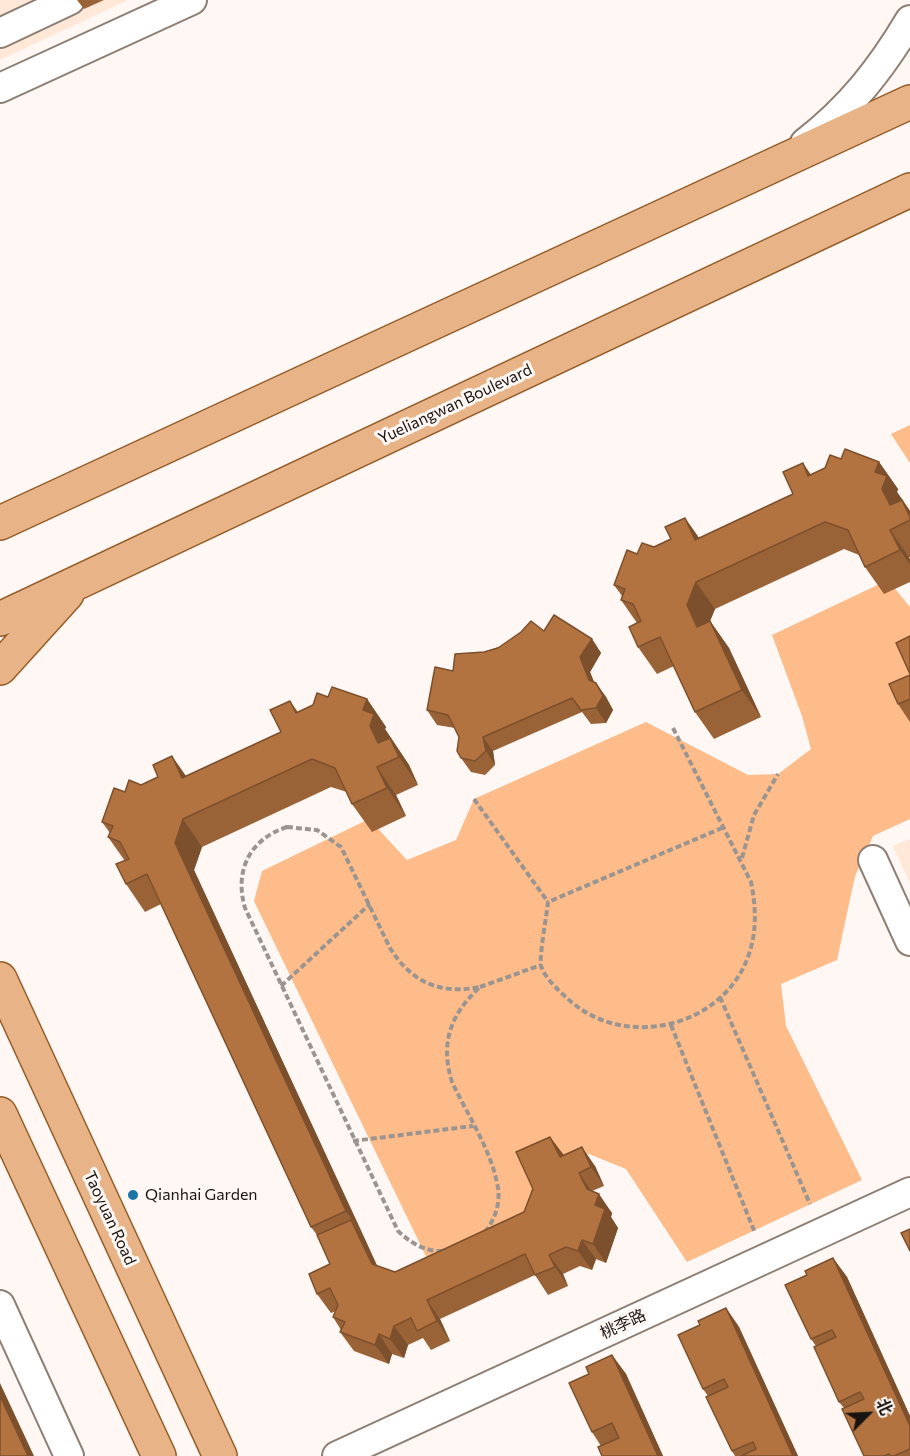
<!DOCTYPE html>
<html>
<head>
<meta charset="utf-8">
<style>
  body { margin:0 }
  #map { position:relative; width:910px; height:1456px; overflow:hidden; background:#fef7f3; font-family:Commissioner,"Noto Sans SC",sans-serif }
  canvas { display:block }
  .north { position:absolute; left:838px; top:1384px; width:60px; height:60px; -webkit-text-stroke:4px #fef7f3; paint-order:stroke; rotate:66deg; font-size:16px; font-weight:700; line-height:24px; text-align:center; color:#191410 }
  .north::after { content:''; display:block; margin:auto; width:21px; height:27px; background:#191410; clip-path:polygon(50% 0,100% 100%,50% 72%,0 100%) }
</style>
</head>
<body>
<div id="map">
<canvas width="910" height="1456"></canvas>
<div class="north">北</div>
</div>
<script>
const ctx = document.querySelector('canvas').getContext('2d');
ctx.lineJoin = 'round';
function fillPath(path, color) {
  ctx.fillStyle = color;
  ctx.fill(path, 'evenodd');
}
function stroke(path, color, width, dash) {
  ctx.strokeStyle = color;
  ctx.lineWidth = width;
  ctx.lineCap = dash ? 'butt' : 'round';
  ctx.setLineDash(dash || []);
  ctx.stroke(path);
}
function drawText(font, color, halo, rows, align = 'center') {
  ctx.font = font + ' Commissioner,"Noto Sans SC",sans-serif';
  ctx.lineWidth = 6;
  ctx.setLineDash([]);
  ctx.textBaseline = 'middle';
  ctx.strokeStyle = halo;
  ctx.fillStyle = color;
  for (const [text, x, y, turn = 0] of rows) {
    ctx.save();
    ctx.translate(x, y);
    ctx.rotate((+turn || 0) * Math.PI / 180);
    ctx.textAlign = isNaN(turn) ? turn : align;
    if (halo) ctx.strokeText(text, 0, 0);
    ctx.fillText(text, 0, 0);
    ctx.restore();
  }
}
fillPath(new Path2D(`
  M0,0H128L0,60Z
  M910,839V883L893,846Z`), '#ffe8d7');
fillPath(new Path2D(`
  M910,425V463L891,434Z
  M888,580L910,607V819L873,836L855,876L837,960L781,984L786,1026L862,1180L687,1262L626,1169L589,1154L545,1170L562,1236L438,1281L254,901L262,871L369,819L407,860L456,840L474,799L646,722L748,775L778,774L811,749L802,716L772,635Z`), '#febc8a');
const minor = new Path2D(`
  M0,33L70,0
  M0,88L192,0
  M805,143C850,108 881,69 910,20
  M873,860L910,941
  M0,1305L69,1456
  M337,1456L910,1192`);
const major = new Path2D(`
  M0,523L910,102
  M0,619L910,190
  M0,668L67,594
  M0,979L220,1456
  M0,1114L159,1456`);
stroke(minor, '#8e7f75', 32);
stroke(major, '#965c29', 36);
stroke(new Path2D(`
  M673,728L751,882C756,907 757,930 749,954C724,1029 622,1051 567,998C558,990 545,978 541,966C539,956 547,914 548,902L722,828
  M474,799L548,902
  M287,827L317,830L341,847L390,948C411,982 440,995 480,987C450,1015 440,1043 452,1082C467,1114 490,1148 497,1183C504,1209 487,1241 460,1248C435,1256 416,1248 398,1231L245,908C234,870 250,839 287,827Z
  M742,858L754,815L778,774
  M281,986L370,904
  M480,987L541,965
  M720,997L810,1204
  M671,1025L755,1233
  M353,1141L473,1126`), '#9b9591', 4, [6, 3]);
stroke(minor, '#fff', 28);
stroke(major, '#e8b487', 33);
fillPath(new Path2D(`
  M77,0H104L84,9Z
  M841,459L879,462L898,489L897,492L910,511V557H909L910,559V582L884,594L865,567L859,555L844,549L715,609L710,621L729,648L761,717L714,739L695,712L674,666L657,674L638,647L637,623L621,600L622,596L614,585L637,554L671,539L685,518L699,538L793,494L811,475Z
  M544,631L592,639L601,653L590,672L594,682L596,683L606,697L613,710L606,723L591,724L582,712L493,751L495,765L485,775L471,772L461,758L459,737L455,728L437,725L427,710L453,671L484,652Z
  M910,675V722L898,704Z
  M328,697L367,699L386,727L385,729L409,765L418,785L396,795L406,816L372,832L352,804L347,792L331,787L202,847L194,870L377,1266L395,1272L524,1212L550,1137L564,1155L595,1166L604,1186L592,1191L612,1213L611,1217L618,1228L606,1263L596,1259L592,1270L580,1266L563,1274L568,1286L548,1295L535,1275L440,1319L450,1341L431,1350L423,1338L408,1345L404,1358L392,1354L389,1364L354,1351L340,1332L341,1330L333,1317L336,1311L331,1313L317,1294L330,1264L317,1235L311,1227L161,904L145,912L126,884L125,861L108,837L110,833L102,822L125,792L158,777L186,776L281,732L290,701L298,712Z
  M833,1258L847,1277L910,1416V1456H864L844,1408L839,1402L816,1346L811,1339L807,1275Z
  M726,1308L739,1327L798,1456H735L732,1451L708,1396L703,1389L700,1325Z
  M612,1355L626,1374L663,1456H602L601,1446L592,1432L589,1374Z`), '#9a6337');
fillPath(new Path2D(`
  M879,462L898,489L897,492L910,511V517L890,505L875,472Z
  M803,463L822,491L808,476Z
  M685,518L704,545L695,540Z
  M890,530L909,557L910,565L900,550Z
  M696,582L715,609L710,621L729,648L761,717L697,627L687,605Z
  M592,639L601,653L590,672L599,694L589,680L580,657Z
  M596,683L606,697L613,710L606,723L596,708Z
  M367,699L386,727L385,729L409,765L418,785L399,757L378,743L363,710Z
  M483,737L493,751L495,765L486,751Z
  M172,756L191,783L182,778Z
  M377,767L396,795L406,816L387,788Z
  M183,819L202,847L194,870L365,1239L346,1211L175,843Z
  M550,1137L564,1156L560,1157Z
  M582,1147L595,1166L604,1186L591,1167Z
  M579,1173L592,1192L599,1194L612,1213L611,1217L618,1228L606,1263L593,1244L595,1205Z
  M351,1220L365,1239L385,1283L372,1264Z
  M582,1240L596,1259L592,1270L578,1251Z
  M549,1255L563,1274L568,1286L555,1267Z
  M833,1258L847,1277L910,1416V1426Z
  M427,1300L440,1319L450,1341L437,1321Z
  M726,1308L739,1327L798,1456H793Z
  M394,1326L408,1345L404,1358L390,1339Z
  M379,1334L392,1354L389,1364L375,1345Z
  M612,1355L626,1374L663,1456H658Z
  M0,1383L34,1456H28L0,1396Z`), '#7d502d');
const building = new Path2D(`
  M845,449L879,462L875,472L887,476L882,489L890,505L902,500L910,517V520L890,530L900,550L865,567L848,530L825,522L696,582L687,605L697,627L710,621L742,690L695,712L660,637L638,647L629,627L641,621L633,604L621,600L625,589L614,585L627,550L637,554L642,543L654,547L671,539L665,527L685,518L695,540L793,494L783,472L803,463L808,476L825,468L830,455L841,459Z
  M554,615L592,639L580,657L589,680L596,683L603,696L596,708L581,710L572,698L483,737L486,751L475,761L461,758L457,751L459,737L448,715L427,710L435,667L453,671L455,654L484,652L498,648L521,632L531,621L544,631Z
  M910,636V674L896,643Z
  M910,675V699L898,704L889,684Z
  M332,687L367,699L363,710L374,714L370,726L378,743L390,738L399,757L377,767L387,788L352,804L335,768L312,759L183,819L175,843L346,1211L311,1227L147,874L126,884L116,864L129,859L120,842L108,837L113,826L102,822L114,788L125,792L129,780L141,785L158,777L153,765L172,756L182,778L281,732L270,710L290,701L296,713L313,705L317,693L328,697Z
  M550,1137L560,1157L582,1147L591,1167L579,1173L587,1189L599,1194L595,1205L605,1209L593,1244L582,1240L578,1251L566,1247L549,1255L555,1267L535,1275L525,1254L427,1300L437,1321L417,1331L411,1318L394,1326L390,1339L379,1334L375,1345L340,1332L345,1322L333,1317L338,1305L330,1288L317,1294L309,1274L330,1264L317,1235L351,1220L372,1264L395,1272L524,1212L533,1189L516,1152Z
  M910,1229V1251L901,1233Z
  M833,1258L910,1426V1449L894,1456H890L889,1454L884,1456H864L842,1409L864,1399L860,1392L839,1402L814,1347L836,1337L832,1330L811,1339L785,1285L807,1275L805,1271Z
  M726,1308L793,1456H741L756,1449L753,1442L732,1451L706,1397L728,1387L724,1379L703,1389L678,1335L700,1325L698,1321Z
  M612,1355L658,1456H602L598,1447L619,1438L612,1423L592,1432L569,1383L589,1374L586,1367Z
  M0,1396L28,1456H0Z`);
fillPath(building, '#b37340');
stroke(building, '#7d502d', 1.5);
for (const [x, y, r, color] of [
  [133,1195,6,"#1c75a4"]
]) {
  const dot = new Path2D();
  dot.arc(x, y, r, 0, 2 * Math.PI);
  ctx.fillStyle = color;
  ctx.fill(dot);
  stroke(dot, '#fef7f3', 2);
}
drawText('16px', '#191410', '#fef7f3', [
  ["Yueliangwan Boulevard",455,404,-25],
  ["Taoyuan Road",110,1218,65],
  ["桃李路",623,1324,-25]
]);
drawText('16px', '#191410', '#fef7f3', [
  ["Qianhai Garden",145,1195]
], 'left');
</script>
</body>
</html>
